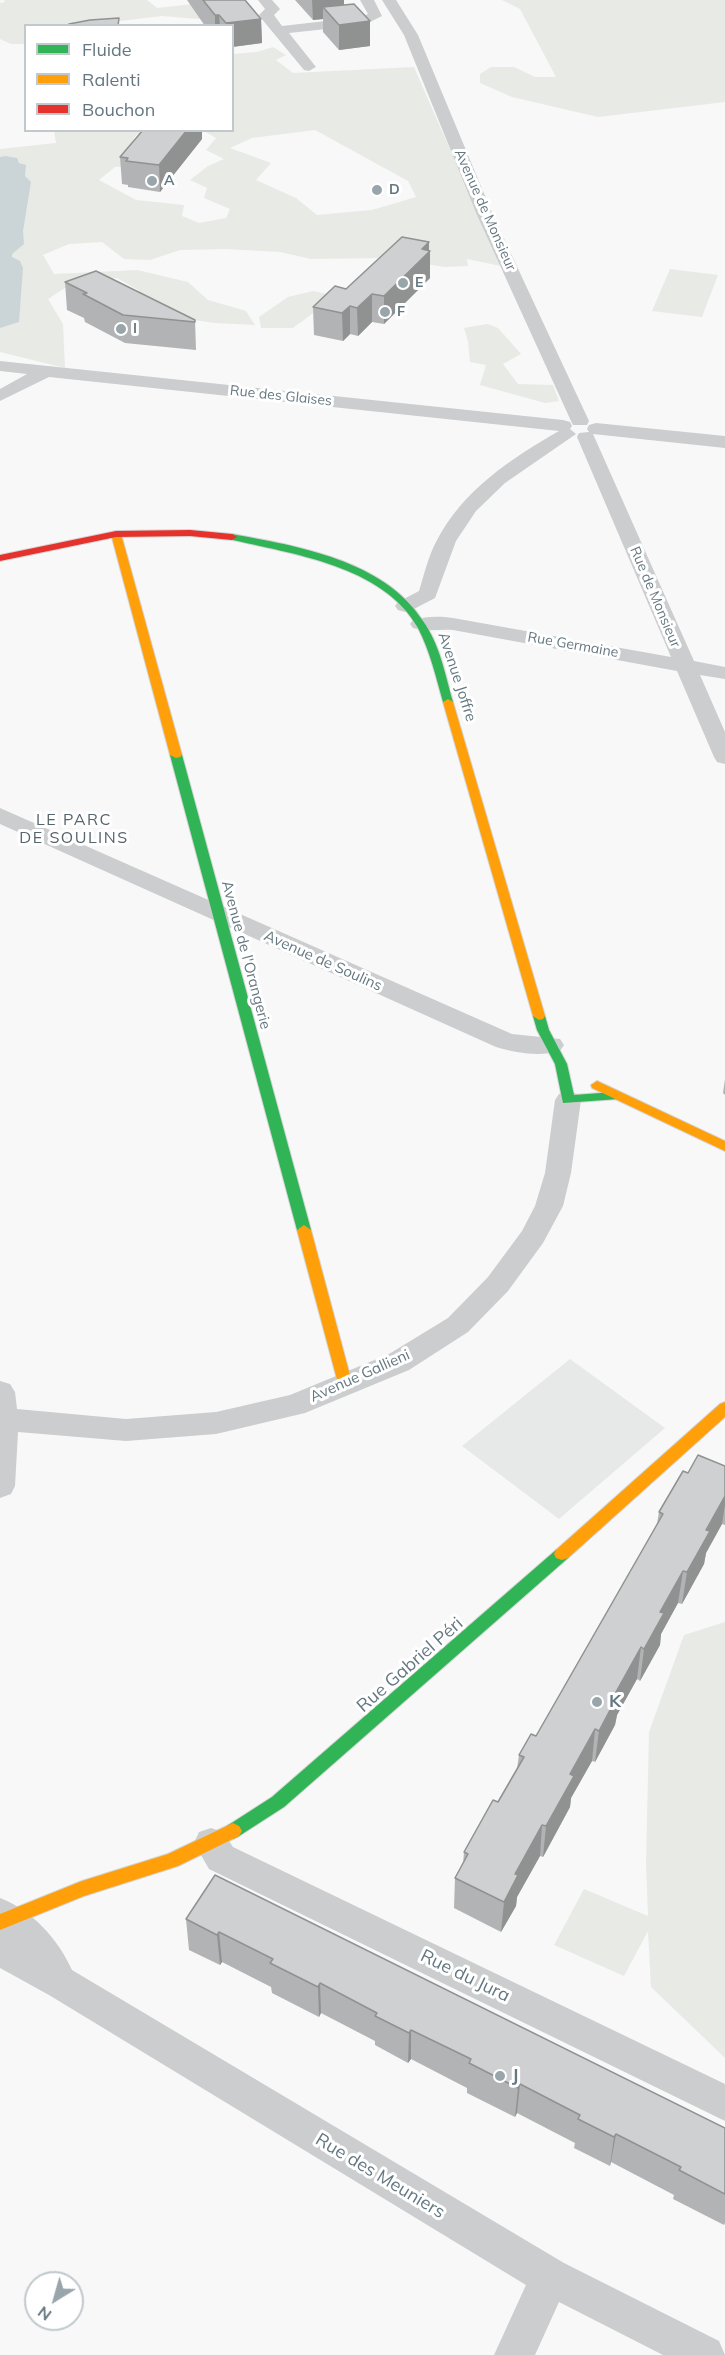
<!DOCTYPE html>
<html>
<head>
<meta charset="utf-8">
<style>
  body { margin:0 }
  #map { position:relative; width:725px; height:2355px; overflow:hidden; background:#f8f8f8; font-family:Mulish,sans-serif }
  canvas { display:block }
  .legend { position:absolute; left:24px; top:24px; width:210px; height:108px; box-sizing:border-box; background:#fff; border:2px solid #c1c9cd; margin:0; padding:8px 10px; list-style:none; font-size:18px; color:#657881 }
  .legend li { display:flex; align-items:center; gap:12px; height:30px }
  .legend b { width:30px; border:2px solid #c1c9cd }
  .north { position:absolute; left:24px; top:2271px; width:60px; height:60px; box-sizing:border-box; background:#fff; border:2px solid #c1c9cd; border-radius:50%; rotate:217deg; font-size:16px; font-weight:700; line-height:24px; text-align:center; color:#657881 }
  .north::after { content:''; display:block; margin:auto; width:21px; height:27px; background:#98a5ab; clip-path:polygon(50% 0,100% 100%,50% 72%,0 100%) }
</style>
</head>
<body>
<div id="map">
<canvas width="725" height="2355"></canvas>
<ul class="legend">
<li><b style="height:8px;background:#30b455"></b>Fluide</li>
<li><b style="height:8px;background:#ff9f0a"></b>Ralenti</li>
<li><b style="height:8px;background:#e5322d"></b>Bouchon</li>
</ul>
<div class="north">N</div>
</div>
<script>
const ctx = document.querySelector('canvas').getContext('2d');
ctx.lineJoin = 'round';
function fillPath(path, color) {
  ctx.fillStyle = color;
  ctx.fill(path, 'evenodd');
}
function stroke(path, color, width, dash) {
  ctx.strokeStyle = color;
  ctx.lineWidth = width;
  ctx.lineCap = dash ? 'butt' : 'round';
  ctx.setLineDash(dash || []);
  ctx.stroke(path);
}
function drawText(font, color, halo, rows, align = 'center') {
  ctx.font = font + ' Mulish,sans-serif';
  ctx.lineWidth = 6;
  ctx.setLineDash([]);
  ctx.textBaseline = 'middle';
  ctx.strokeStyle = halo;
  ctx.fillStyle = color;
  for (const [text, x, y, turn = 0] of rows) {
    ctx.save();
    ctx.translate(x, y);
    ctx.rotate((+turn || 0) * Math.PI / 180);
    ctx.textAlign = isNaN(turn) ? turn : align;
    if (halo) ctx.strokeText(text, 0, 0);
    ctx.fillText(text, 0, 0);
    ctx.restore();
  }
}
fillPath(new Path2D(`
  M570,1359L665,1428L559,1519L462,1446Z`), '#e7e9e8');
fillPath(new Path2D(`
  M4,0H147L157,8L230,0L232,13L198,19L162,16L103,23L99,25L26,26L25,44H11L0,39V3L5,2Z
  M502,0H725V102L598,117L512,97L480,83V74L491,67H514L535,77H556L520,9Z
  M273,47L286,55L276,60L293,73L414,67L501,266L467,259L468,266L445,267L384,258L311,259L280,252L226,249L180,250L150,260L124,259L102,242L69,244L43,255L54,274L137,270L188,282L208,300L246,311L255,325L215,323L165,316L138,290L117,278L68,286L48,299L63,324L65,368L0,352V149L56,143L54,131H146L136,135L130,144L149,151L146,165L115,167L99,180L136,200L184,205L182,216L199,223L226,218L230,209L204,198L207,188L190,180L208,166L224,159L206,150L216,138L204,131L232,130L233,54L257,52ZM315,130L408,181L416,197L372,210L317,215L296,198L256,180L271,163L230,148L252,138Z
  M670,269L718,275L702,317L652,311Z
  M313,291L336,296L293,328H261L259,317L288,297Z
  M487,324L498,328L521,354L503,364L518,384L553,385L559,401L545,403L480,385L486,365L470,362L468,341L464,328Z
  M725,1622V2058L651,1987L648,1931L624,1976L554,1945L584,1889L648,1916L646,1863L649,1732L684,1635Z`), '#e8eae5');
fillPath(new Path2D(`
  M5,156L17,158L19,163L26,165L25,176L31,182L23,231L24,244L12,254V257L20,261L23,268L19,322L0,328V157Z`), '#cbd5d7');
const fast = new Path2D(`
  M232,534C297,546 384,560 423,621C440,645 445,674 453,702L452,704L448,705L443,702C436,677 430,651 418,628C383,565 291,554 229,539V535Z
  M176,752L182,755L311,1230L304,1235L297,1230L170,755Z
  M539,1012L545,1016L549,1030L567,1064L574,1095L614,1092L621,1096L619,1099L563,1103L555,1064L537,1030L533,1016Z
  M562,1548L568,1550L570,1554L568,1558L284,1807L239,1836L233,1839L227,1836L224,1831L227,1826L272,1797L556,1550Z`);
const slow = new Path2D(`
  M116,531L121,534L182,755L180,757L176,758L170,755L111,534Z
  M448,699L453,702L545,1016L543,1019L539,1020L533,1016L443,702Z
  M597,1081L725,1141V1151L592,1088L591,1085Z
  M304,1225L311,1230L352,1383L350,1387H340L338,1383L297,1230Z
  M725,1402V1417L568,1558L562,1560L556,1558L554,1554L556,1550L720,1404Z
  M233,1823L239,1826L242,1831L239,1836L178,1866L84,1896L0,1930V1914L82,1881L168,1854Z`);
const jam = new Path2D(`
  M190,530L232,534L237,537L232,540L190,536L116,537L0,561V555L116,531Z`);
stroke(fast, '#d4d5d6', 2);
stroke(slow, '#d4d5d6', 2);
stroke(jam, '#d4d5d6', 2);
fillPath(new Path2D(`
  M258,0H272L280,9L274,15L282,26L361,17L368,14L360,0H374L382,16L364,25L289,33L316,67L309,71L304,70L261,18L259,15L265,9Z
  M382,0H396L418,35L493,215L589,421L587,425H573L571,421L477,215L404,35Z
  M0,361L563,420L570,422L572,426L570,429L576,434L505,483L476,511L456,541L435,598L412,610L405,612L398,610L395,606L398,602L419,591C424,575 428,557 436,542C462,491 510,459 559,431L49,377L0,401V389L27,374L0,371Z
  M596,423L725,436V448L593,434L694,661L725,667V679L700,675L725,732V764L717,762L714,757L677,671L453,630C440,629 425,632 413,628L410,624L413,620C427,616 439,616 453,618L671,657L577,437L579,433L589,432L587,429L589,425Z
  M0,808L512,1034L560,1039L564,1045L560,1051C539,1057 517,1053 496,1047L0,824Z
  M568,1091L577,1094L581,1100L571,1173L563,1206L543,1243L508,1291L468,1332L409,1370L305,1413L216,1434L126,1441L18,1432L15,1486L11,1494L0,1498V1381L10,1384L15,1392L17,1409L126,1419L216,1412L290,1395L389,1354L448,1318L488,1277L522,1231L535,1206L545,1173L555,1100L559,1094Z
  M211,1828L223,1832L233,1847L725,2084V2121L209,1869L194,1843L199,1832Z
  M0,1898C32,1910 58,1939 72,1970L564,2263L719,2341L725,2355H663L559,2302L535,2355H494L526,2285L49,1995L0,1968Z`), '#cbcdce');
fillPath(fast, '#30b455');
fillPath(slow, '#ff9f0a');
fillPath(jam, '#e5322d');
fillPath(new Path2D(`
  M187,0H245L261,19L262,43L232,47V26H205Z
  M295,0H344V5L370,46L339,50L323,32V19L313,20Z
  M202,130V139L160,192L128,187V185L122,184L120,157Z
  M429,242V250L430,251V278L384,324L372,322L358,336L350,334L343,341L314,335L313,307Z
  M65,282L195,320L196,350L125,343L85,322L84,318L67,310Z
  M725,1079V1095L723,1093Z
  M725,1466V1525L722,1524L706,1553L704,1564L682,1604L678,1603L661,1634L660,1645L640,1681L637,1679L617,1715L615,1725L595,1762L592,1761L571,1798L570,1807L543,1857L540,1856L517,1897L516,1906L501,1932L454,1908L455,1878L463,1864L464,1852L498,1802L517,1769L519,1755L536,1736L657,1524L659,1512L688,1473Z
  M215,1875L725,2128V2223L724,2225L673,2199L674,2195L611,2162L610,2166L574,2148L575,2143L517,2113L515,2117L467,2093V2088L411,2059L408,2063L375,2045V2041L321,2013L319,2017L272,1993L271,1987L222,1962L220,1965L189,1950L186,1919Z`), '#b1b3b4');
fillPath(new Path2D(`
  M312,0H344V17L323,7V19L313,20Z
  M215,15H219L220,26H215Z
  M261,19L262,43L232,47V26H226V23Z
  M370,21V46L339,50V25Z
  M187,130H202V139L160,192L159,165Z
  M429,242V252L430,251V278L384,324V296L422,249Z
  M372,294V322L358,336L357,308Z
  M350,306V334L343,341L342,313Z
  M725,1496V1505L722,1524L706,1553L704,1564L682,1604L687,1572L706,1530Z
  M683,1571L678,1603L661,1634L660,1645L640,1681L644,1649L660,1612Z
  M641,1647L637,1679L617,1715L615,1725L595,1762L599,1731L616,1692Z
  M595,1729L592,1761L571,1798L570,1807L543,1857L546,1826L570,1774Z
  M542,1825L540,1856L517,1897L516,1906L501,1932L504,1902L515,1874Z
  M219,1932L222,1962L220,1965L217,1935Z
  M320,1983L321,2013L319,2017L318,1987Z
  M411,2030V2059L408,2063L409,2033Z
  M520,2084L517,2113L515,2117L518,2088Z
  M616,2134L611,2162L610,2166L614,2137Z`), '#909292');
const building = new Path2D(`
  M203,0H245L261,19L226,23L219,15H215Z
  M354,4L370,21L339,25L323,7Z
  M119,18L118,26H67L69,24L90,20Z
  M143,130H187L159,165L126,161L128,158L120,157Z
  M402,237L429,242L422,249L430,251L384,296L372,294L357,308L350,306L342,313L313,307L335,286L346,289Z
  M96,271L195,320V322L123,315L83,294L87,293L65,282Z
  M698,1455L725,1466V1496L706,1530L710,1531L687,1572L683,1571L660,1612L664,1613L644,1649L641,1647L616,1692L619,1693L599,1731L595,1729L570,1774L574,1776L546,1826L542,1825L515,1874L518,1875L504,1902L455,1878L468,1854L464,1852L493,1800L498,1802L524,1757L519,1755L531,1734L536,1736L663,1514L659,1512L683,1471L688,1473Z
  M215,1875L725,2128V2194L679,2170L681,2167L616,2134L614,2137L578,2119L580,2115L520,2084L518,2088L469,2063L471,2059L411,2030L409,2033L375,2016L377,2013L320,1983L318,1987L270,1963L273,1959L219,1932L217,1935L186,1919Z`);
fillPath(building, '#ced0d1');
stroke(building, '#909292', 1.5);
for (const [x, y, r, color] of [
  [152,181,6,"#98a5ab"],
  [377,190,6,"#98a5ab"],
  [403,283,6,"#98a5ab"],
  [385,312,6,"#98a5ab"],
  [121,329,6,"#98a5ab"],
  [597,1702,6,"#98a5ab"],
  [500,2076,6,"#98a5ab"]
]) {
  const dot = new Path2D();
  dot.arc(x, y, r, 0, 2 * Math.PI);
  ctx.fillStyle = color;
  ctx.fill(dot);
  stroke(dot, '#fff', 2);
}
drawText('bold 14px', '#657881', '#fff', [
  ["A",164,181],
  ["D",389,190],
  ["E",415,283],
  ["F",397,312],
  ["I",133,329]
], 'left');
drawText('14px', '#657881', '#fff', [
  ["Avenue de Monsieur",485,210,66],
  ["Rue des Glaises",281,396,6],
  ["Rue de Monsieur",655,597,67],
  ["Rue Germaine",573,645,10]
]);
drawText('15px', '#657881', '#fff', [
  ["Avenue Joffre",457,677,72],
  ["Avenue de l'Orangerie",246,955,75],
  ["Avenue de Soulins",323,961,24],
  ["Avenue Gallieni",360,1376,-24]
]);
ctx.letterSpacing = '1.5px';
drawText('16px', '#57656c', '#fff', [
  ["LE PARC",74,820],
  ["DE SOULINS",74,838]
]);
ctx.letterSpacing = '0px';
drawText('18px', '#657881', '#fff', [
  ["Rue Gabriel Péri",410,1665,-41],
  ["Rue du Jura",465,1976,26],
  ["Rue des Meuniers",380,2176,31]
]);
drawText('bold 18px', '#657881', '#fff', [
  ["K",609,1702],
  ["J",512,2076]
], 'left');
</script>
</body>
</html>
